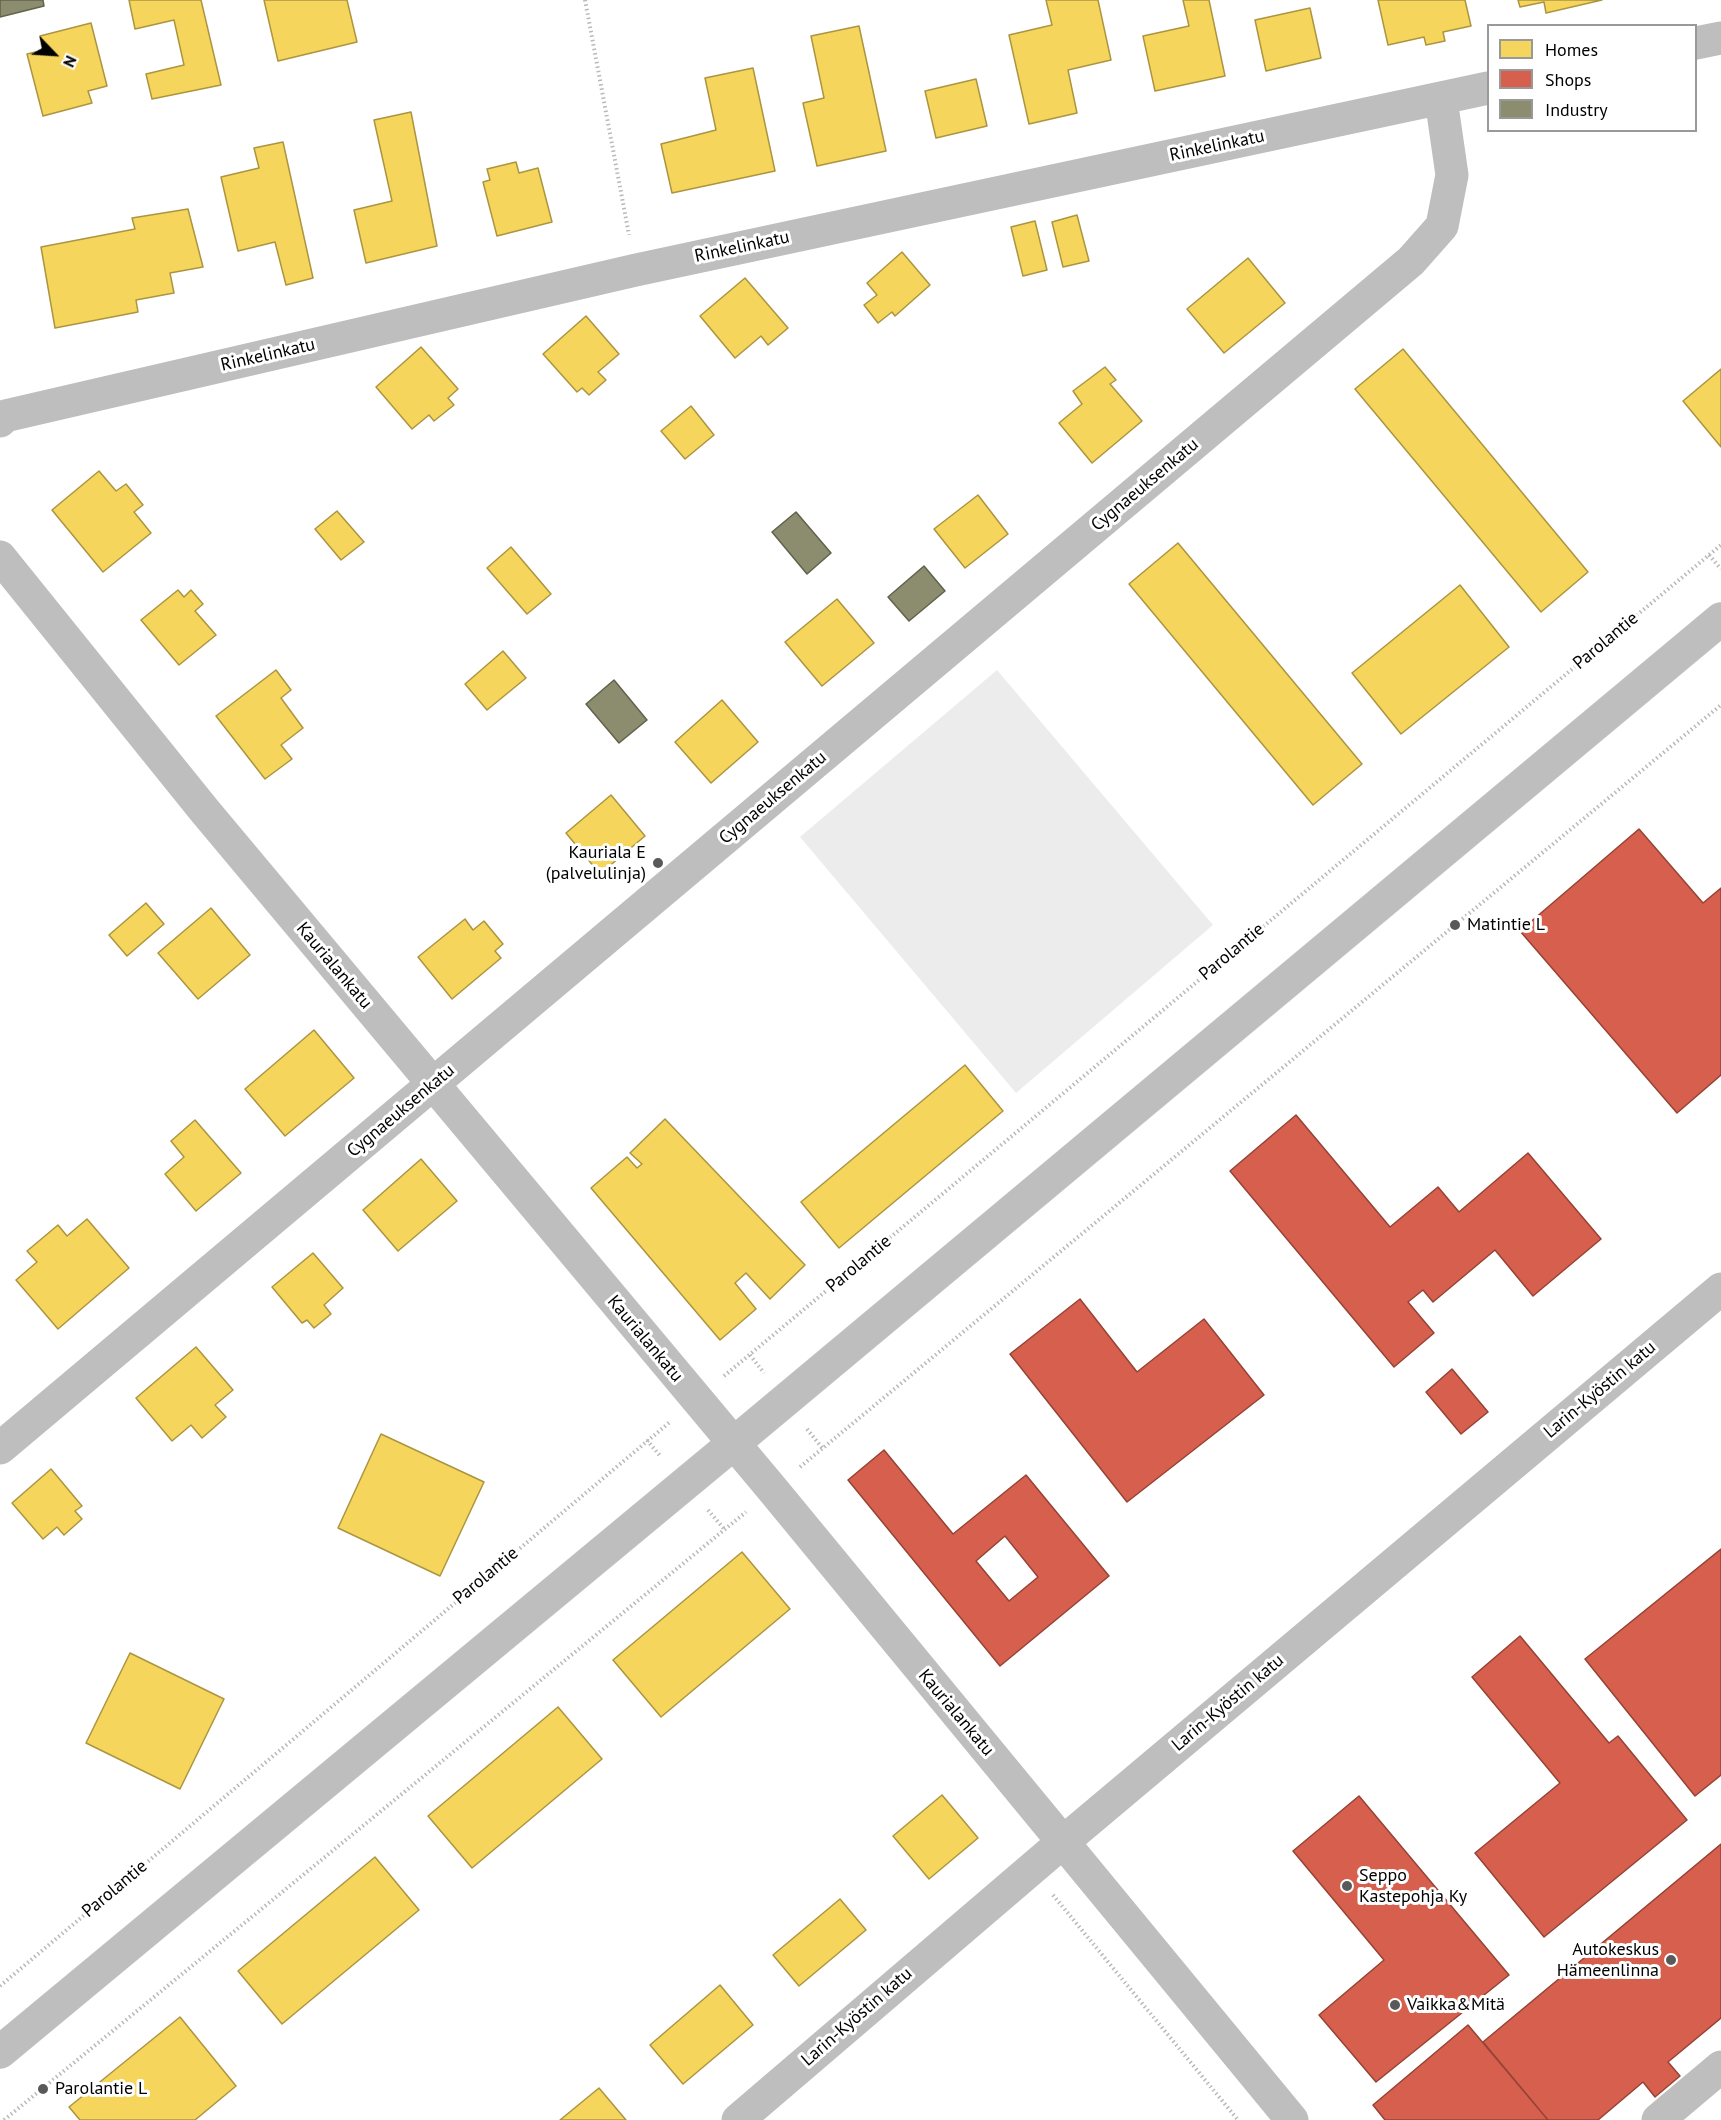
<!DOCTYPE html>
<html>
<head>
<meta charset="utf-8">
<style>
  body { margin:0 }
  #map { position:relative; width:1721px; height:2120px; overflow:hidden; background:#fff; font-family:"PT Sans",sans-serif }
  canvas { display:block }
  .legend { position:absolute; left:1487px; top:24px; width:210px; height:108px; box-sizing:border-box; background:#fff; border:2px solid #999; margin:0; padding:8px 10px; list-style:none; font-size:18px; color:#000 }
  .legend li { display:flex; align-items:center; gap:12px; height:30px }
  .legend b { width:30px; border:2px solid #999 }
  .north { position:absolute; left:24px; top:24px; width:60px; height:60px; -webkit-text-stroke:4px #fff; paint-order:stroke; rotate:115deg; font-size:16px; font-weight:700; line-height:24px; text-align:center; color:#000 }
  .north::after { content:''; display:block; margin:auto; width:21px; height:27px; background:#000; clip-path:polygon(50% 0,100% 100%,50% 72%,0 100%) }
</style>
</head>
<body>
<div id="map">
<canvas width="1721" height="2120"></canvas>
<ul class="legend">
<li><b style="height:16px;background:#f6d55c"></b>Homes</li>
<li><b style="height:16px;background:#d6604d"></b>Shops</li>
<li><b style="height:16px;background:#8c8c6e"></b>Industry</li>
</ul>
<div class="north">N</div>
</div>
<script>
const ctx = document.querySelector('canvas').getContext('2d');
ctx.lineJoin = 'round';
function fillPath(path, color) {
  ctx.fillStyle = color;
  ctx.fill(path, 'evenodd');
}
function stroke(path, color, width, dash) {
  ctx.strokeStyle = color;
  ctx.lineWidth = width;
  ctx.lineCap = dash ? 'butt' : 'round';
  ctx.setLineDash(dash || []);
  ctx.stroke(path);
}
function drawText(font, color, halo, rows, align = 'center') {
  ctx.font = font + ' "PT Sans",sans-serif';
  ctx.lineWidth = 6;
  ctx.setLineDash([]);
  ctx.textBaseline = 'middle';
  ctx.strokeStyle = halo;
  ctx.fillStyle = color;
  for (const [text, x, y, turn = 0] of rows) {
    ctx.save();
    ctx.translate(x, y);
    ctx.rotate((+turn || 0) * Math.PI / 180);
    ctx.textAlign = isNaN(turn) ? turn : align;
    if (halo) ctx.strokeText(text, 0, 0);
    ctx.fillText(text, 0, 0);
    ctx.restore();
  }
}
fillPath(new Path2D(`
  M997,670L1213,925L1016,1093L800,837Z`), '#ececec');
const homes = new Path2D(`
  M129,0H201L221,85L152,99L146,74L184,65L174,20L135,29Z
  M264,0H347L357,42L278,61Z
  M1046,0H1098L1111,60L1068,70L1077,113L1029,124L1009,35L1052,25Z
  M1183,0H1209L1225,76L1155,91L1143,36L1189,26Z
  M1378,0H1465L1471,26L1443,32L1445,41L1426,45L1424,37L1388,45Z
  M1518,0H1602L1546,13L1544,2L1520,7Z
  M1310,8L1321,58L1266,71L1255,20Z
  M91,23L107,86L88,91L92,103L43,116L27,54L44,50L40,36Z
  M859,26L886,151L817,166L803,103L824,98L811,36Z
  M753,68L775,171L672,193L661,144L716,130L705,78Z
  M976,79L987,126L936,138L925,91Z
  M411,112L437,246L366,263L354,210L392,201L374,120Z
  M283,142L313,278L286,285L275,242L238,251L221,177L259,168L254,148Z
  M516,162L519,173L538,168L552,222L497,236L483,182L490,180L487,169Z
  M188,209L203,267L170,273L174,293L136,300L138,312L55,328L41,247L135,229L132,218Z
  M1077,215L1089,261L1063,267L1052,222Z
  M1035,221L1047,270L1023,276L1011,227Z
  M902,252L930,285L895,316L892,312L878,323L864,305L877,295L867,283Z
  M1248,258L1285,303L1224,353L1187,309Z
  M745,278L788,328L768,345L761,336L735,358L700,316Z
  M586,316L619,354L598,372L606,380L589,395L582,388L577,392L543,354Z
  M421,347L458,389L448,398L454,405L434,421L429,415L412,429L376,387Z
  M1403,349L1588,572L1541,612L1355,389Z
  M1105,367L1116,380L1110,384L1142,421L1092,463L1059,423L1082,404L1073,391Z
  M1721,369V447L1683,401Z
  M691,406L714,435L685,459L661,431Z
  M99,471L116,491L126,484L143,505L134,512L151,533L103,572L52,510Z
  M978,495L1008,534L965,568L934,529Z
  M337,511L364,542L341,560L315,529Z
  M1178,543L1362,764L1313,805L1129,584Z
  M511,547L551,594L527,614L487,568Z
  M1460,585L1509,647L1401,734L1352,673Z
  M178,590L184,597L191,590L203,604L195,611L216,635L179,665L141,620Z
  M837,599L874,643L822,686L785,642Z
  M503,651L526,678L487,710L465,684Z
  M276,670L291,690L281,698L303,728L281,745L292,759L265,779L216,716Z
  M722,700L758,742L711,783L675,742Z
  M611,795L645,836L600,874L566,833Z
  M146,903L164,924L127,956L109,935Z
  M211,908L250,955L198,999L158,953Z
  M465,919L473,930L484,921L503,944L495,951L501,958L452,999L418,957Z
  M314,1030L354,1078L285,1136L245,1089Z
  M965,1065L1003,1111L839,1248L801,1202Z
  M665,1119L805,1265L770,1299L746,1273L735,1283L756,1309L720,1340L591,1188L627,1157L637,1168L642,1164L630,1153Z
  M195,1120L241,1173L196,1211L165,1174L184,1157L171,1141Z
  M421,1159L457,1201L398,1251L363,1210Z
  M87,1219L129,1268L58,1329L16,1280L37,1262L27,1251L58,1225L67,1236Z
  M313,1253L343,1288L324,1305L331,1314L314,1328L307,1320L302,1323L272,1287Z
  M196,1347L233,1390L215,1405L226,1417L202,1438L191,1425L172,1441L136,1398Z
  M381,1434L484,1482L440,1576L338,1528Z
  M51,1469L82,1506L75,1511L82,1519L64,1535L57,1527L43,1539L12,1503Z
  M742,1552L790,1609L661,1717L613,1660Z
  M130,1653L224,1699L180,1789L86,1743Z
  M558,1707L602,1759L472,1868L428,1816Z
  M942,1795L978,1838L929,1879L893,1836Z
  M375,1857L419,1910L282,2024L238,1971Z
  M840,1899L866,1930L799,1986L773,1955Z
  M720,1985L753,2025L683,2084L650,2045Z
  M180,2017L236,2086L195,2120H80L69,2107Z
  M599,2088L626,2120H560Z`);
fillPath(homes, '#f6d55c');
stroke(homes, '#ac9540', 1.5);
const shops = new Path2D(`
  M1639,829L1703,903L1721,888V1075L1677,1113L1520,931Z
  M1296,1115L1390,1227L1438,1187L1459,1212L1528,1153L1601,1239L1533,1296L1495,1250L1433,1302L1423,1290L1408,1302L1434,1333L1394,1367L1230,1171Z
  M1080,1299L1137,1372L1204,1319L1264,1395L1127,1502L1010,1354Z
  M1452,1369L1488,1412L1461,1434L1426,1392Z
  M884,1450L953,1534L1026,1475L1109,1576L1000,1666L848,1480ZM1005,1536L1038,1577L1009,1601L976,1561Z
  M1721,1549V1775L1695,1796L1585,1659Z
  M1520,1636L1609,1743L1618,1736L1687,1820L1544,1937L1475,1853L1560,1783L1472,1677Z
  M1359,1796L1509,1975L1376,2082L1319,2015L1384,1960L1293,1851Z
  M1721,1844V2018L1668,2062L1680,2076L1655,2097L1643,2082L1598,2120H1548L1483,2042Z
  M1468,2025L1548,2120H1385L1373,2105Z`);
fillPath(shops, '#d6604d');
stroke(shops, '#964336', 1.5);
const industry = new Path2D(`
  M0,0H43L44,6L0,17Z
  M796,512L831,553L807,574L772,532Z
  M924,566L945,591L909,621L888,597Z
  M614,680L647,720L619,743L586,704Z`);
fillPath(industry, '#8c8c6e');
stroke(industry, '#62624d', 1.5);
const major = new Path2D(`
  M0,2052L733,1444L1721,619`);
stroke(major, '#dbdbdb', 34);
stroke(new Path2D(`
  M585,0L629,235
  M1709,555L1721,569
  M750,1355L764,1373
  M724,1376L1721,545
  M807,1429L823,1449
  M647,1440L661,1457
  M800,1467L1721,705
  M708,1510L725,1530
  M1053,1895L1238,2120
  M0,1986L670,1422
  M4,2120L746,1512`), '#b9b9b9', 4, [1.5, 3]);
stroke(new Path2D(`
  M1696,43L1721,38
  M0,421L5,416L636,270L1488,88
  M0,557L204,810L773,1490L1292,2120
  M0,1448L1411,261L1442,226L1452,175L1441,99
  M738,2120L1063,1842L1721,1289
  M1658,2120L1721,2067`), '#bebebe', 33);
stroke(major, '#bebebe', 33);
for (const [x, y, r, color] of [
  [658,863,6,"#595959"],
  [1455,925,6,"#595959"],
  [1347,1886,6,"#595959"],
  [1671,1960,6,"#595959"],
  [1395,2005,6,"#595959"],
  [43,2089,6,"#595959"]
]) {
  const dot = new Path2D();
  dot.arc(x, y, r, 0, 2 * Math.PI);
  ctx.fillStyle = color;
  ctx.fill(dot);
  stroke(dot, '#fff', 2);
}
drawText('18px', '#000', '#fff', [
  ["Rinkelinkatu",1217,146,-12],
  ["Rinkelinkatu",742,247,-12],
  ["Rinkelinkatu",268,355,-13],
  ["Cygnaeuksenkatu",1145,485,-40],
  ["Parolantie",1606,641,-40],
  ["Cygnaeuksenkatu",773,798,-40],
  ["Parolantie",1232,952,-40],
  ["Kaurialankatu",334,966,50],
  ["Cygnaeuksenkatu",401,1111,-40],
  ["Parolantie",859,1264,-40],
  ["Kaurialankatu",645,1339,50],
  ["Larin-Kyöstin katu",1600,1390,-40],
  ["Parolantie",486,1576,-40],
  ["Larin-Kyöstin katu",1228,1703,-40],
  ["Kaurialankatu",956,1713,50],
  ["Parolantie",115,1889,-40],
  ["Larin-Kyöstin katu",857,2017,-41]
]);
drawText('18px', '#000', '#fff', [
  ["Kauriala E",646,853,"right"],
  ["(palvelulinja)",646,874,"right"],
  ["Matintie L",1467,925],
  ["Seppo",1359,1876],
  ["Kastepohja Ky",1359,1897],
  ["Autokeskus",1659,1950,"right"],
  ["Hämeenlinna",1659,1971,"right"],
  ["Vaikka&Mitä",1407,2005],
  ["Parolantie L",55,2089]
], 'left');
</script>
</body>
</html>
